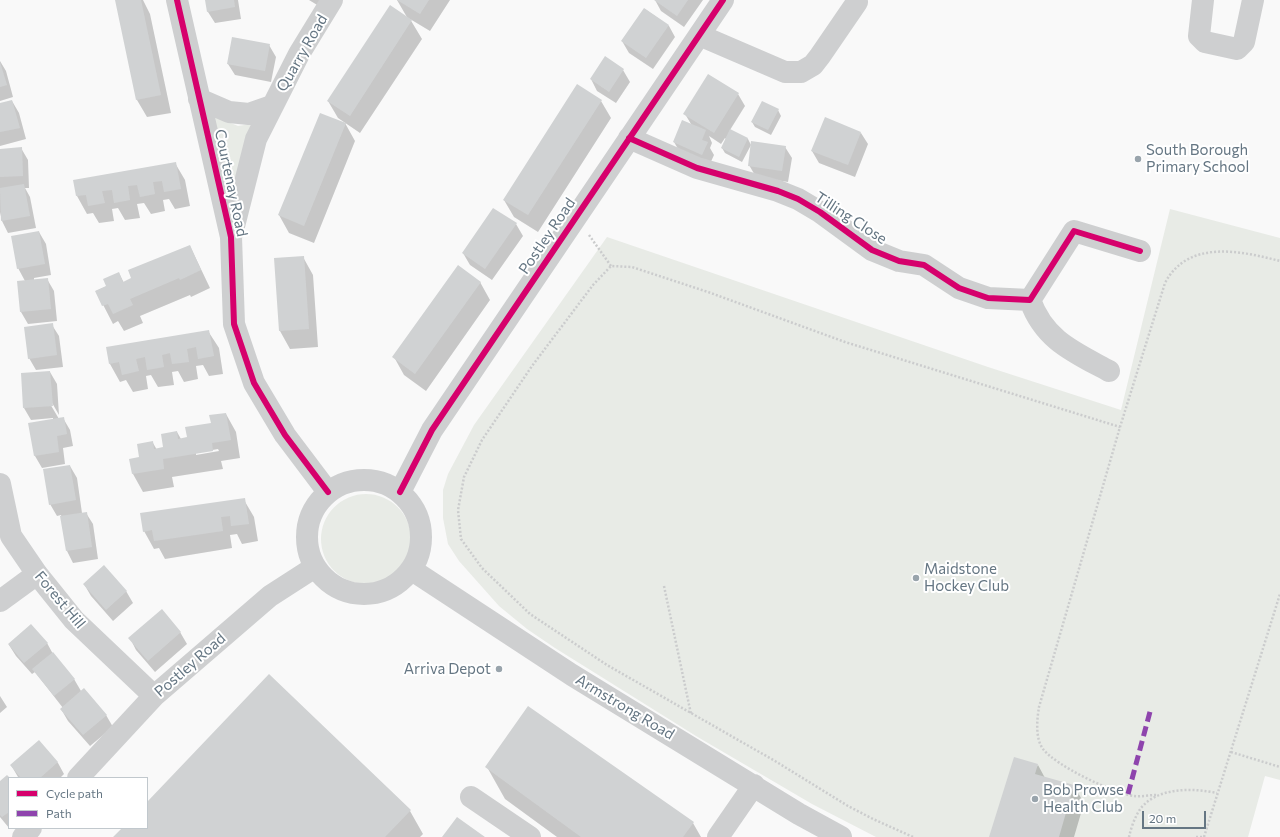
<!DOCTYPE html>
<html>
<head>
<meta charset="utf-8">
<style>
  body { margin:0 }
  #map { position:relative; width:1280px; height:837px; overflow:hidden; background:#f9f9f9; font-family:Commissioner,sans-serif }
  canvas { display:block }
  .legend { position:absolute; left:8px; top:777px; width:140px; height:52px; box-sizing:border-box; background:#fff; border:1px solid #c1c8cd; margin:0; padding:5px 7px; list-style:none; font-size:12px; color:#657683 }
  .legend li { display:flex; align-items:center; gap:8px; height:20px }
  .legend b { width:20px; border:1px solid #c1c8cd }
  .scale { position:absolute; left:1142px; top:811px; width:64px; height:18px; box-sizing:border-box; border:2px solid #657683; border-top:0; padding-left:5px; font-size:12px; line-height:14px; white-space:nowrap; color:#657683; -webkit-text-stroke:3px #fff; paint-order:stroke }
</style>
</head>
<body>
<div id="map">
<canvas width="1280" height="837"></canvas>
<ul class="legend">
<li><b style="height:5px;background:#d6006c"></b>Cycle path</li>
<li><b style="height:5px;background:#8e44ad"></b>Path</li>
</ul>
<div class="scale">20 m</div>
</div>
<script>
const ctx = document.querySelector('canvas').getContext('2d');
ctx.lineJoin = 'round';
function fillPath(path, color) {
  ctx.fillStyle = color;
  ctx.fill(path, 'evenodd');
}
function stroke(path, color, width, dash) {
  ctx.strokeStyle = color;
  ctx.lineWidth = width;
  ctx.lineCap = dash ? 'butt' : 'round';
  ctx.setLineDash(dash || []);
  ctx.stroke(path);
}
function drawText(font, color, halo, rows, align = 'center') {
  ctx.font = font + ' Commissioner,sans-serif';
  ctx.lineWidth = 4;
  ctx.setLineDash([]);
  ctx.textBaseline = 'middle';
  ctx.strokeStyle = halo;
  ctx.fillStyle = color;
  for (const [text, x, y, turn = 0] of rows) {
    ctx.save();
    ctx.translate(x, y);
    ctx.rotate((+turn || 0) * Math.PI / 180);
    ctx.textAlign = isNaN(turn) ? turn : align;
    if (halo) ctx.strokeText(text, 0, 0);
    ctx.fillText(text, 0, 0);
    ctx.restore();
  }
}
fillPath(new Path2D(`
  M214,116L238,126L251,124L255,129L230,200Z
  M1170,209L1280,238V780L1265,776L1248,837H876L812,804L696,736L555,648L527,629L499,606L459,561L448,544L443,518V490L448,474L474,425L607,237L988,367L1121,410Z
  M321 539a45 45 0 1 1 90 0a45 45 0 1 1-90 0Z`), '#e8ebe6');
fillPath(new Path2D(`
  M118,0H143L150,14L171,113L147,117L137,100Z
  M206,0H238L241,19L215,23L208,12Z
  M309,0H334L327,11Z
  M397,0H450L430,31L410,19L422,39L360,133L338,118L328,101L408,19Z
  M655,0H703L684,27L661,11Z
  M645,9L669,26L675,37L653,69L629,53L622,41Z
  M269,45L276,57L271,82L235,75L228,64Z
  M0,61L6,71L13,97L0,101Z
  M623,70L630,82L616,103L597,91L591,79Z
  M738,94L745,106L730,130L748,139L751,145L742,162L725,153L722,148L726,139L725,138L721,144L709,136L712,143L710,148L714,155L709,166L681,154L674,142L691,124L685,114Z
  M12,101L19,113L26,139L0,146V104Z
  M601,101L611,118L538,232L514,217L504,200Z
  M778,110L781,116L771,135L755,127L752,122Z
  M345,123L355,141L314,243L289,233L279,215Z
  M861,133L868,144L855,177L819,163L812,151Z
  M785,147L792,158L788,182L756,177L749,165Z
  M21,148L28,160L29,188H25L30,197L36,228L8,233L2,221L0,212V150Z
  M175,163L185,180L190,206L175,209L169,199L163,200L165,211L151,214L144,203L137,204L140,218L125,220L118,208L112,209L114,221L99,223L93,213L87,214L77,196L74,181Z
  M516,224L523,236L492,280L470,265L463,253Z
  M39,232L46,244L51,275L34,278V280L47,279L54,291L57,321L28,324L21,312L18,282L25,281L18,268Z
  M190,246L210,288L191,297L190,295L140,316L143,323L124,331L118,321L113,324L96,291L107,286L119,273L124,283Z
  M303,257L313,275L318,347L290,349L280,331L275,259Z
  M480,282L490,300L426,391L404,375L394,357Z
  M52,325L59,336L63,367L36,370L29,358Z
  M208,331L219,348L223,374L209,376L203,365L196,366L198,379L184,382L178,371L172,372L174,385L158,387L151,375L146,376L148,389L133,392L126,380L120,382L110,364L108,348Z
  M50,372L57,384L59,415L51,401L49,402L59,419L63,418L70,430L73,446L63,448L65,464L42,468L35,456L29,424L53,420V418L31,420L24,408Z
  M226,414L236,432L240,458L221,461L223,469L172,477L174,487L143,492L133,474L130,460L140,458L153,443L157,450L164,448L177,432L181,439L188,438ZM218,449L219,451L196,455V453Z
  M70,466L77,478L82,513H86L93,524L98,559L73,563L67,551L61,515L57,516L50,504Z
  M244,500L254,517L258,541L242,544L237,534L230,535L232,548L165,559L159,548L154,549L144,531Z
  M84,584L126,591L133,603L113,621L91,596Z
  M180,632L187,644L155,672L136,650L130,638Z
  M47,643L53,654L74,679L81,691L106,715L113,727L90,746L68,721L61,709L63,708L35,672L32,674L16,656L9,645Z
  M0,696L7,707L0,713Z
  M39,741L58,763L64,774L60,778L18,777L11,765Z
  M1038,765L1045,778L1074,786L1084,803L1074,837H990Z
  M487,767L693,823L701,837H557L505,799Z
  M9,779V828L0,817V782Z
  M147,803L410,811L423,834L420,837H114L123,828H147Z`), '#0003');
fillPath(new Path2D(`
  M115,0H141L161,95L136,100Z
  M205,0H234L235,7L207,12Z
  M397,0H429L420,14Z
  M654,0H688L677,16Z
  M390,5L412,20L350,116L327,101Z
  M644,8L669,25L646,58L621,41Z
  M232,37L270,44L265,71L227,64Z
  M605,56L624,69L609,92L590,79Z
  M0,62L7,85L0,87Z
  M708,74L739,93L714,133L683,114Z
  M577,84L602,100L528,215L503,200Z
  M12,100L20,128L0,132V103Z
  M762,101L779,109L768,130L751,122Z
  M320,113L346,123L304,226L278,215Z
  M825,117L861,132L848,165L811,151Z
  M682,120L706,130L702,140L708,142L702,155L673,142Z
  M730,129L748,138L739,157L721,148Z
  M751,141L786,146L782,171L748,166Z
  M22,147L23,176L0,177V149Z
  M176,162L181,189L164,192L162,181L153,182L155,194L140,197L137,185L128,186L130,200L114,203L112,190L102,191L105,203L88,206L86,195L76,196L73,180Z
  M24,184L30,216L1,221L0,188Z
  M493,208L517,223L485,269L462,253Z
  M39,231L45,264L17,269L11,236Z
  M190,245L201,270L180,280L179,278L130,299L133,305L113,314L108,304L102,306L95,291L106,286L103,279L119,272L123,282L131,278L128,270Z
  M304,256L309,329L279,331L274,258Z
  M458,265L481,282L415,374L392,357Z
  M48,278L51,309L20,312L17,281Z
  M53,323L57,355L28,359L24,327Z
  M209,330L214,356L198,359L196,347L187,349L189,362L172,364L170,353L162,355L164,367L147,370L145,357L136,359L139,371L122,375L119,362L109,364L106,347Z
  M50,371L53,406L23,408L21,373Z
  M226,413L231,440L212,443L213,451L163,459L164,469L132,474L129,459L139,457L137,444L153,441L154,449L163,447L161,434L177,431L178,439L187,437L185,427L211,423L209,415Z
  M64,417L67,434L57,436L59,452L34,456L28,423Z
  M70,465L76,500L49,505L43,469Z
  M245,498L249,524L231,526L230,516L221,517L223,531L154,541L152,530L143,532L140,513Z
  M87,512L92,547L66,551L60,516Z
  M104,565L127,591L106,610L83,584Z
  M162,609L181,632L148,661L128,638Z
  M31,624L48,643L24,663L8,644Z
  M53,652L75,679L54,696L32,669Z
  M269,674L411,810L385,837H113L122,828H147V802Z
  M84,688L107,715L83,735L60,709Z
  M528,706L694,822L683,837H581L485,767Z
  M39,740L58,762L40,778H21L10,765Z
  M1014,757L1038,764L1035,774L1074,785L1059,837H989Z
  M7,775L9,777V812L2,817L0,815V781Z
  M457,817L485,837H442Z`), '#d0d2d3');
stroke(new Path2D(`
  M589,235L611,266
  M664,586L691,714
  M1231,752L1280,767
  M1156,795C1149,795 1141,797 1134,796C1113,793 1056,766 1043,749C1035,738 1037,719 1039,707L1120,427L1165,283C1188,239 1241,251 1280,261
  M913,837L873,819L848,806L775,761L607,665L530,614L482,568L461,539L458,510L464,477L482,440L532,366L593,285L611,266L632,267L708,292L845,342L1120,427
  M1129,837C1131,828 1135,816 1141,808C1158,787 1193,788 1217,793
  M1196,837H1205
  M1204,837L1280,594`), '#cbcccd', 2.5, [2, 2]);
stroke(new Path2D(`
  M177,0L231,237L234,324L254,383L285,435L328,492
  M1203,0L1199,36L1205,42L1237,49L1244,42L1253,0
  M699,35L785,72H801L813,65L820,56L857,2
  M199,99L229,112L249,114L272,106
  M629,138L697,168L778,191L798,199L820,212L872,250L899,261L924,265L959,288L988,298L1030,300L1074,231L1140,251
  M232,234L256,139L299,54L332,0
  M1030,300C1044,340 1074,352 1109,371
  M307 537a57 57 0 1 1 114 0a57 57 0 1 1-114 0Z
  M0,484L11,536L37,574L74,620L154,696
  M400,492L432,430L723,0
  M412,570L572,675L799,814L841,837
  M0,601L37,574
  M78,778L154,696L270,596L315,567
  M471,797L530,837
  M23,837L31,828
  M718,837L754,785`), '#cecfd0', 22);
stroke(new Path2D(`
  M1128,794L1151,708`), '#8e44ad', 5, [10, 5]);
stroke(new Path2D(`
  M177,0L231,237L234,324L254,383L285,435L328,492
  M629,138L697,168L778,191L798,199L820,212L872,250L899,261L924,265L959,288L988,298L1030,300L1074,231L1140,251
  M400,492L432,430L723,0`), '#d6006c', 6);
for (const [x, y, r, color] of [
  [1138,159,4,"#99a4ac"],
  [916,578,4,"#99a4ac"],
  [499,669,4,"#99a4ac"],
  [1035,799,4,"#99a4ac"]
]) {
  const dot = new Path2D();
  dot.arc(x, y, r, 0, 2 * Math.PI);
  ctx.fillStyle = color;
  ctx.fill(dot);
  stroke(dot, '#fff', 1.5);
}
drawText('15px', '#657683', '#fff', [
  ["Quarry Road",302,53,-60],
  ["Courtenay Road",231,183,78],
  ["Tilling Close",851,218,33],
  ["Postley Road",547,236,-56],
  ["Forest Hill",60,600,50],
  ["Postley Road",190,665,-41],
  ["Armstrong Road",625,707,31]
]);
drawText('15px', '#657683', '#fff', [
  ["South Borough",1146,150],
  ["Primary School",1146,167],
  ["Maidstone",924,569],
  ["Hockey Club",924,586],
  ["Arriva Depot",491,669,"right"],
  ["Bob Prowse",1043,790],
  ["Health Club",1043,807]
], 'left');
</script>
</body>
</html>
